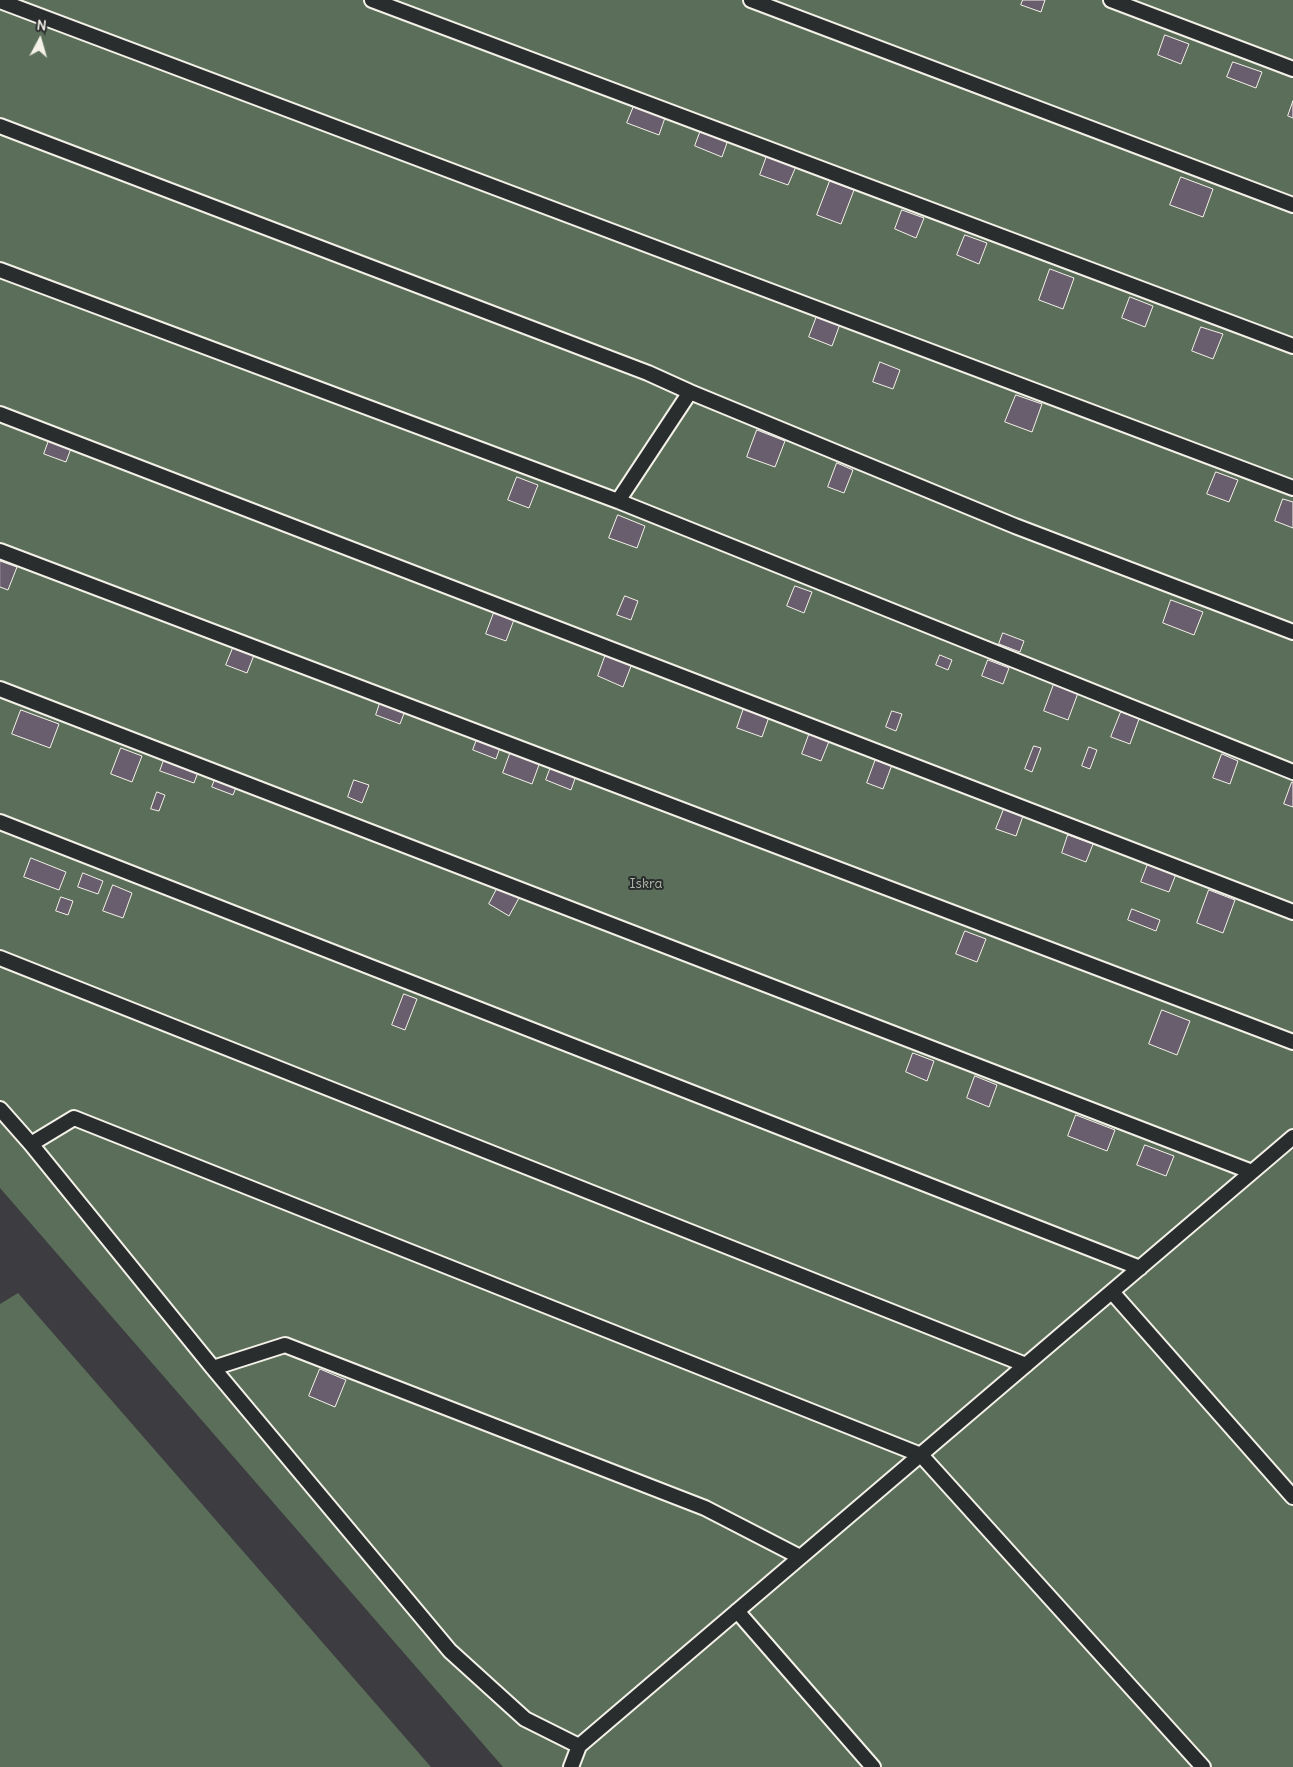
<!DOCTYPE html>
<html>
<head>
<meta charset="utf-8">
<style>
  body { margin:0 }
  #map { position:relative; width:1293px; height:1767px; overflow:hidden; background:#3d3c41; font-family:Delius,sans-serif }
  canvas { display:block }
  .north { position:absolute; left:15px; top:15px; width:50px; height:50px; -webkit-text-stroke:4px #2a2d2e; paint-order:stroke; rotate:6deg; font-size:14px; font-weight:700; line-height:20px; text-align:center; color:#f4f1e8 }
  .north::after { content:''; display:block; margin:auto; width:18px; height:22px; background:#f4f1e8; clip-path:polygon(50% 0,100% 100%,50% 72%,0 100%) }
</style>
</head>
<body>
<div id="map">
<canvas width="1293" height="1767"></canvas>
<div class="north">N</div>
</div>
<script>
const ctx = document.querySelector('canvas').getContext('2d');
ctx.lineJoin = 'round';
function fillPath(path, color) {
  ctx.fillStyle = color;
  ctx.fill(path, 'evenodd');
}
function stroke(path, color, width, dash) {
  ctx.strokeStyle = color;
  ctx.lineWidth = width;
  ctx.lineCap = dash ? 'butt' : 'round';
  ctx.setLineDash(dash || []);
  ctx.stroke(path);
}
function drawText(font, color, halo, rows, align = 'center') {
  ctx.font = font + ' Delius,sans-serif';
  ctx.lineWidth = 4;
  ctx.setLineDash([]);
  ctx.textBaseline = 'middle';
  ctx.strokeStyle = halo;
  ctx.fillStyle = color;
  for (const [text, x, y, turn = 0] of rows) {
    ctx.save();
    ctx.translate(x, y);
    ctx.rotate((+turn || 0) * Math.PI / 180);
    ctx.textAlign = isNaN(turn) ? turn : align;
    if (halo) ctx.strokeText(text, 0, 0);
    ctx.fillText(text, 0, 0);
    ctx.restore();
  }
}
fillPath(new Path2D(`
  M0,0H1293V1767H503L0,1188Z
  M18,1293L431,1767H0V1304Z`), '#5a6e59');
const building = new Path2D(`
  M1023,0H1045L1041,12L1021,5Z
  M1165,35L1189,44L1181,64L1158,55Z
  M1233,62L1262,72L1256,88L1227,77Z
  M636,101L667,112L659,135L627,123Z
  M1293,101V118L1288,116Z
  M702,127L729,137L722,157L695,146Z
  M768,153L797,164L788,185L760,175Z
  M1181,177L1213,189L1203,217L1170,205Z
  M830,181L854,190L841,224L817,215Z
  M902,210L924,218L916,238L895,229Z
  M965,235L987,243L979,264L957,255Z
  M1050,269L1074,278L1063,309L1039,300Z
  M1130,297L1153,306L1145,327L1122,318Z
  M817,316L840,324L832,346L809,337Z
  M1201,327L1223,334L1213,359L1192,351Z
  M880,362L900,370L893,389L873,382Z
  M1016,395L1042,404L1032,432L1005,422Z
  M757,430L785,441L775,467L747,457Z
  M52,432L74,440L66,462L44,454Z
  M837,463L853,470L844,493L828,487Z
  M1216,472L1238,480L1229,502L1207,494Z
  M517,477L538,485L529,508L508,500Z
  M1283,499L1293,502V528L1275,521Z
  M618,515L645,526L637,548L609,538Z
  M0,561L17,567L8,590L0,587Z
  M795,586L812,592L804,613L787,606Z
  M625,596L638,601L631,620L617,615Z
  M1171,600L1203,612L1194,635L1163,623Z
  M495,610L515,617L506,641L486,634Z
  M1003,633L1024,641L1020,652L999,644Z
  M233,648L254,655L247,673L226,665Z
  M607,651L633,661L623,687L598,676Z
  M940,655L952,660L948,670L936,665Z
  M988,660L1009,668L1003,684L982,676Z
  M1054,684L1078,693L1068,720L1044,711Z
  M383,694L408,703L400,724L376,715Z
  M745,705L770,714L762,737L737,728Z
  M21,710L59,724L50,748L12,734Z
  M892,711L902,714L896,731L886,727Z
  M1121,712L1139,719L1130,744L1111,737Z
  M810,732L830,739L821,761L802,754Z
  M479,734L502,742L496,759L473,750Z
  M1034,746L1041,748L1032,772L1025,769Z
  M1089,747L1097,750L1090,769L1082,766Z
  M121,748L142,756L132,782L111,774Z
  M511,751L540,762L532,784L503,773Z
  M1222,754L1238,761L1230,784L1213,778Z
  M877,756L893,762L883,789L867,783Z
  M164,760L198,772L194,783L160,771Z
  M552,764L577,773L571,790L546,780Z
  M216,777L237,785L233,795L212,787Z
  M354,780L369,785L362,803L348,797Z
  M1292,782H1293V807L1284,804Z
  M157,792L165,795L159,811L151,809Z
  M1004,809L1023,816L1016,836L996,829Z
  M1068,835L1093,844L1086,862L1062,853Z
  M31,858L66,872L59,890L24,877Z
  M1148,864L1176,874L1169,892L1141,882Z
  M83,873L103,881L98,894L78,887Z
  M113,885L132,893L123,918L103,911Z
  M498,887L519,898L509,916L489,904Z
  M1209,890L1235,900L1223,933L1197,923Z
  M61,897L73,901L68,915L56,911Z
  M1132,909L1160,920L1156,931L1128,920Z
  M965,931L986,939L977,962L956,954Z
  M404,994L417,999L405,1030L392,1025Z
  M1162,1010L1190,1021L1177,1055L1149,1044Z
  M913,1053L934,1061L927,1081L906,1072Z
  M975,1076L997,1085L989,1107L967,1098Z
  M1076,1115L1115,1130L1107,1151L1068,1136Z
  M1145,1145L1174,1156L1166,1176L1137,1165Z
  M320,1369L346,1380L335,1407L309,1396Z`);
fillPath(building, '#695e6d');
stroke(building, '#f4f1e8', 1);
const lane = new Path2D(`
  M372,0L1293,346
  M751,0L1293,205
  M1111,0L1293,69
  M0,1L1293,488
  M0,126L648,373L690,392L1015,526L1293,632
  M0,270L618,501L1293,772
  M0,414L1293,912
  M618,501L690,392
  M0,551L1293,1042
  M0,689L1252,1172
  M0,822L1140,1268
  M0,958L1026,1365
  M0,1109L31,1144L213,1368L450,1651L525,1719L579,1746
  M31,1144L74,1118L921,1455L1203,1767
  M1112,1292L1293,1497
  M213,1368L285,1345L705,1508L800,1557
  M737,1611L873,1767
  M571,1767L579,1746L1293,1137`);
stroke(lane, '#f4f1e8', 18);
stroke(lane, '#2a2d2e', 14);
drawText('14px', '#afb6a8', '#2a2d2e', [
  ["Iskra",646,884]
]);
</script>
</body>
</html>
